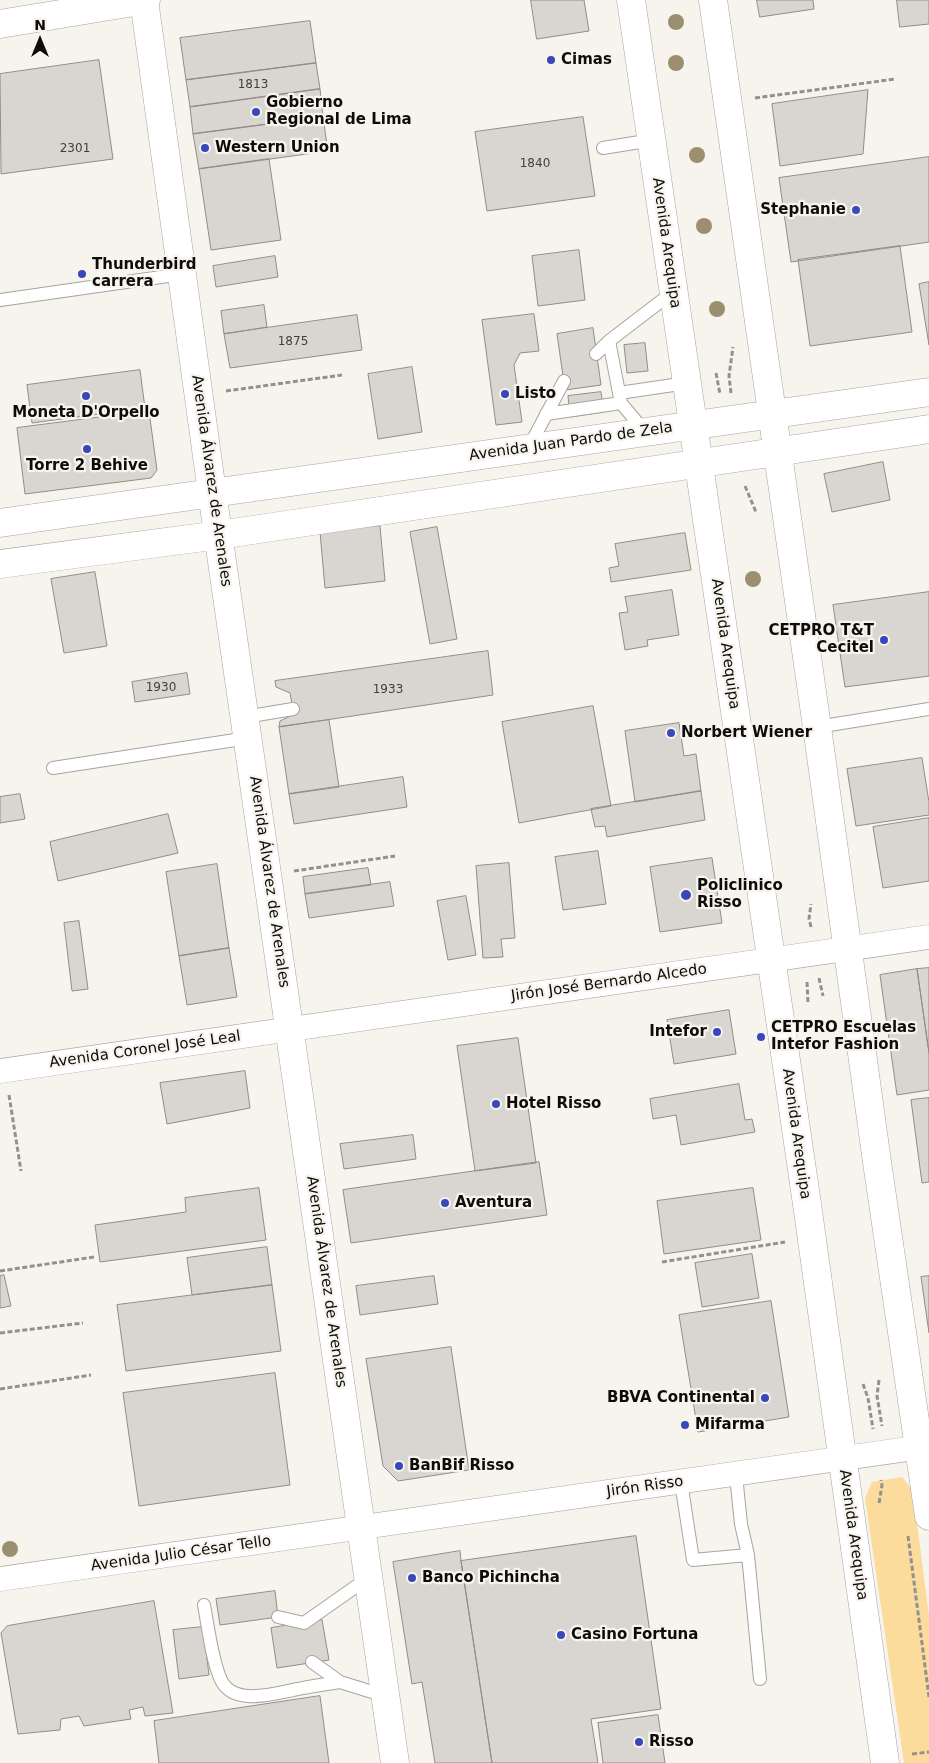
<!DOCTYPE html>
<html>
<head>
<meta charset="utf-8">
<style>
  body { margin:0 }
  #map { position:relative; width:929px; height:1763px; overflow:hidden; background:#f7f4ee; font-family:"DejaVu Sans",sans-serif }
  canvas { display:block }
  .north { position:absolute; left:15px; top:15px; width:50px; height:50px; -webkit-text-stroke:4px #f7f4ee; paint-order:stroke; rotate:0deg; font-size:14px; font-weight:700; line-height:20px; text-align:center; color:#0d0c0a }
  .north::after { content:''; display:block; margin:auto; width:18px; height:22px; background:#0d0c0a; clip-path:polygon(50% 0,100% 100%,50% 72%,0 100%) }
</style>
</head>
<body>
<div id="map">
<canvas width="929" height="1763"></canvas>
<div class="north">N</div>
</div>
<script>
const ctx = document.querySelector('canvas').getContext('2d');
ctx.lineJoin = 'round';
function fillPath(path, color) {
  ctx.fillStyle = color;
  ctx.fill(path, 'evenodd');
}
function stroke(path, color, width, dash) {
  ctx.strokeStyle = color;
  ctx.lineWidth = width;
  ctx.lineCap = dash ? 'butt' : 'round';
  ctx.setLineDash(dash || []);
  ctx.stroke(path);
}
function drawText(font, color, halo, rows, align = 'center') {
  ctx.font = font + ' "DejaVu Sans",sans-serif';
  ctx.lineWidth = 4.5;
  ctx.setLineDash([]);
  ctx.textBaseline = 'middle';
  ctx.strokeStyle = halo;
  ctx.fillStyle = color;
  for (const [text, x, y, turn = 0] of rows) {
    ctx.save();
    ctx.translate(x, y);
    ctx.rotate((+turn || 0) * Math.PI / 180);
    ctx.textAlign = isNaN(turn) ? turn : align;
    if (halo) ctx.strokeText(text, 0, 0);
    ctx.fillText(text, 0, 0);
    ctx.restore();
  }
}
fillPath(new Path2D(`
  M902,1477L913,1491L929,1616V1763H904L865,1498L872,1482Z`), '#fcdc9c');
const building = new Path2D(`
  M531,0H584L589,31L537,39Z
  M757,0H813L814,9L760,17Z
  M897,0H929V24L900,27Z
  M310,21L316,63L186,80L180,38Z
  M99,60L113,159L1,174L0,74Z
  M316,63L320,89L190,107L186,80Z
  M320,89L323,117L193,134L190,107Z
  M868,90L863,154L780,166L772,104Z
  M323,117L328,151L199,169L193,134Z
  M583,117L595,196L487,211L475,132Z
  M929,157V242L791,262L779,178Z
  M269,159L281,240L211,250L199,169Z
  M900,246L912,332L810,346L798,260Z
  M579,250L585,300L538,306L532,256Z
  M275,256L278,277L216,287L213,266Z
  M929,282V345L919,284Z
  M264,305L267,327L224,334L221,311Z
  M534,314L539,351L520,353L514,365L522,422L496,425L482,320Z
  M357,315L362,350L230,368L224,334Z
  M593,328L601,385L565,390L557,334Z
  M645,343L648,371L627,373L624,345Z
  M412,367L422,432L378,439L368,374Z
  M140,370L145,408L32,423L27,385Z
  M601,392L604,412L570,417L568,396Z
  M149,411L157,470L151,478L25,494L17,428Z
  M883,462L890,500L832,512L824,474Z
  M380,526L385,581L325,588L320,532Z
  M437,527L457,639L430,644L410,532Z
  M685,533L691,570L611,582L609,568L619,566L615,544Z
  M95,572L107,646L64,653L51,579Z
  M672,590L679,635L647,640L648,646L625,650L619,613L628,612L625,597Z
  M929,592V676L845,687L833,605Z
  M488,651L493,695L279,727L280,721L294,714L290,693L276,687L275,681Z
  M187,673L190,694L135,702L132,682Z
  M593,706L611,806L519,823L502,722Z
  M329,720L339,787L289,794L279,727Z
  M679,723L684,756L696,754L701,791L635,802L625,731Z
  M922,758L929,802V815L856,826L847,769Z
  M403,777L407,807L294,824L289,794Z
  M701,791L705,820L607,837L605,826L595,827L591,809Z
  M20,794L25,819L0,823V797Z
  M168,814L178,853L58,881L50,842Z
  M929,818V881L883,888L873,827Z
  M598,851L606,904L563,910L555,857Z
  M712,858L722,923L660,932L650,867Z
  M509,863L515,938L501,939L503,957L483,958L476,866Z
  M217,864L229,948L179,956L166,872Z
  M368,868L371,885L305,894L303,877Z
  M390,882L394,906L309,918L305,894Z
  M466,896L476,955L448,960L437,901Z
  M79,921L88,989L72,991L64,923Z
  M229,948L237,997L187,1005L179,956Z
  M929,968V1053L917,969Z
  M917,969L929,1053V1090L897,1095L880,975Z
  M729,1010L736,1054L674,1064L667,1020Z
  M518,1038L536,1163L475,1171L457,1046Z
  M245,1071L250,1108L167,1124L160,1083Z
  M739,1084L745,1120L752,1119L755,1132L681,1145L676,1115L653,1119L650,1099Z
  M929,1098V1182L922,1183L911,1100Z
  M413,1135L416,1159L344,1169L340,1144Z
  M539,1162L547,1215L351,1243L343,1190Z
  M259,1188L266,1240L100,1262L95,1225L186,1212L185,1198Z
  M753,1188L761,1240L664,1254L657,1201Z
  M267,1247L272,1285L192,1295L187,1258Z
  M752,1254L759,1298L702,1307L695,1263Z
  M4,1275L11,1306L0,1308V1276Z
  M434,1276L438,1304L360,1315L356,1286Z
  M929,1276V1333L921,1277Z
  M272,1285L281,1351L126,1371L117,1305Z
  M771,1301L789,1417L698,1432L679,1315Z
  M451,1347L469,1470L398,1481L383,1466L366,1359Z
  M275,1373L290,1485L139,1506L123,1393Z
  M636,1536L661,1709L591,1719L598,1763H492L461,1561Z
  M460,1551L461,1561L492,1763H435L422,1682L412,1684L393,1562Z
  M275,1591L278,1617L220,1625L216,1599Z
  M154,1601L173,1713L145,1716L143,1707L129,1710L131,1719L84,1726L79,1716L61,1719L60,1730L18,1734L1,1633L7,1626Z
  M322,1620L329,1660L277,1668L271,1628Z
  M203,1627L209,1675L179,1679L173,1630Z
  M320,1696L329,1763H159L154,1721Z
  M658,1715L665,1763H603L598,1723Z`);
fillPath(building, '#d9d6d1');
stroke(building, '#8f8d87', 1);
const lane = new Path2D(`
  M603,148L652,140
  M0,300L182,274
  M596,354L609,341
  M619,393L687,383
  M546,414L621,403
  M646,433L621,403L609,341L673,292
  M529,447L564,381
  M245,717L293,709
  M817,727L929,709
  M53,768L248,738
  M736,1475L741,1524L748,1555L760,1679
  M681,1482L693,1560L748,1555
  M204,1605C208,1626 212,1661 221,1680C234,1707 276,1693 298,1689C312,1686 326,1684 340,1682
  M278,1617L304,1623L368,1578
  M312,1662L340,1682L385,1696`);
const street = new Path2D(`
  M0,1071L929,937
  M0,1579L929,1446`);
const secondary = new Path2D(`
  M144,0L212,492L395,1763
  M631,0L807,1204L885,1763
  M713,0L817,727L877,1162L929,1516
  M0,24L146,0
  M0,523L929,392
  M0,564L219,535L929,429`);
stroke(lane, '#a7a49f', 14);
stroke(street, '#a7a49f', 25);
stroke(secondary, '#a7a49f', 29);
stroke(new Path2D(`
  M755,98L895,79
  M716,373L720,394
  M226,391L342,375
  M731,393L729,376L733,347
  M745,486L756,512
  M294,871L395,856
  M811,927L809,919L811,904
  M819,978L823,996
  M807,982L808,1003
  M9,1095L21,1171
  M662,1262L785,1242
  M0,1271L94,1257
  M0,1333L83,1323
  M879,1380L877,1396L882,1426
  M863,1384L868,1398L873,1429
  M0,1389L91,1375
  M879,1503L882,1485L881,1480
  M908,1536L929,1697
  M912,1754L929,1752`), '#93918d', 3, [5, 2.5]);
stroke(lane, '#fff', 12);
stroke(street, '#fff', 24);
stroke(secondary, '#fff', 28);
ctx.fillStyle = '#9c8f70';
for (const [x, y] of [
  [676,22],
  [676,63],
  [697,155],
  [704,226],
  [717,309],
  [753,579],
  [10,1549]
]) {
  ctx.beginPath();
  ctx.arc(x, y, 8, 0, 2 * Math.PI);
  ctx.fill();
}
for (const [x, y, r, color] of [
  [551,60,5,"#3a47ba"],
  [256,112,5,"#3a47ba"],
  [205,148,5,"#3a47ba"],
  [856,210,5,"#3a47ba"],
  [82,274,5,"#3a47ba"],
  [505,394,5,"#3a47ba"],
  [86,396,5,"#3a47ba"],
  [87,449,5,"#3a47ba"],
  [884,640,5,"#3a47ba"],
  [671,733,5,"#3a47ba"],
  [686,895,6,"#3a47ba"],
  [717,1032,5,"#3a47ba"],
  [761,1037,5,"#3a47ba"],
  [496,1104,5,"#3a47ba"],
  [445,1203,5,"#3a47ba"],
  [765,1398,5,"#3a47ba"],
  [685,1425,5,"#3a47ba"],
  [399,1466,5,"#3a47ba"],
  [412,1578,5,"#3a47ba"],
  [561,1635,5,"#3a47ba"],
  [639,1742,5,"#3a47ba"]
]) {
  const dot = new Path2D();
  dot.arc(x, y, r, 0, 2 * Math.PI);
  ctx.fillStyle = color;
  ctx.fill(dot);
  stroke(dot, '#f7f4ee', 2);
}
drawText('12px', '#403e3c', null, [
  ["1813",253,85],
  ["2301",75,149],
  ["1840",535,164],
  ["1875",293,342],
  ["1930",161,688],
  ["1933",388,690]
]);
drawText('bold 15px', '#0d0c0a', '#f7f4ee', [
  ["Cimas",561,60],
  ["Gobierno",266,103],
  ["Regional de Lima",266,120],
  ["Western Union",215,148],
  ["Stephanie",846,210,"right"],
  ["Thunderbird",92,265],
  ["carrera",92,282],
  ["Listo",515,394],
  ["Moneta D'Orpello",86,413,"center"],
  ["Torre 2 Behive",87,466,"center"],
  ["CETPRO T&T",874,631,"right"],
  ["Cecitel",874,648,"right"],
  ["Norbert Wiener",681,733],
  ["Policlinico",697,886],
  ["Risso",697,903],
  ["CETPRO Escuelas",771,1028],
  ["Intefor Fashion",771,1045],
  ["Intefor",707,1032,"right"],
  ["Hotel Risso",506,1104],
  ["Aventura",455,1203],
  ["BBVA Continental",755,1398,"right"],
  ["Mifarma",695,1425],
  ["BanBif Risso",409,1466],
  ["Banco Pichincha",422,1578],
  ["Casino Fortuna",571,1635],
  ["Risso",649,1742]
], 'left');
drawText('15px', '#0d0c0a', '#f7f4ee', [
  ["Avenida Arequipa",666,243,82],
  ["Avenida Juan Pardo de Zela",571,442,-8],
  ["Avenida Álvarez de Arenales",211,481,82],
  ["Avenida Arequipa",725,644,82],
  ["Avenida Álvarez de Arenales",269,882,82],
  ["Jirón José Bernardo Alcedo",609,983,-8],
  ["Avenida Coronel José Leal",145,1050,-8],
  ["Avenida Arequipa",796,1134,82],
  ["Avenida Álvarez de Arenales",326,1282,82],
  ["Jirón Risso",645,1487,-8],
  ["Avenida Arequipa",853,1535,82],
  ["Avenida Julio César Tello",181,1554,-8]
]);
</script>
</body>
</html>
